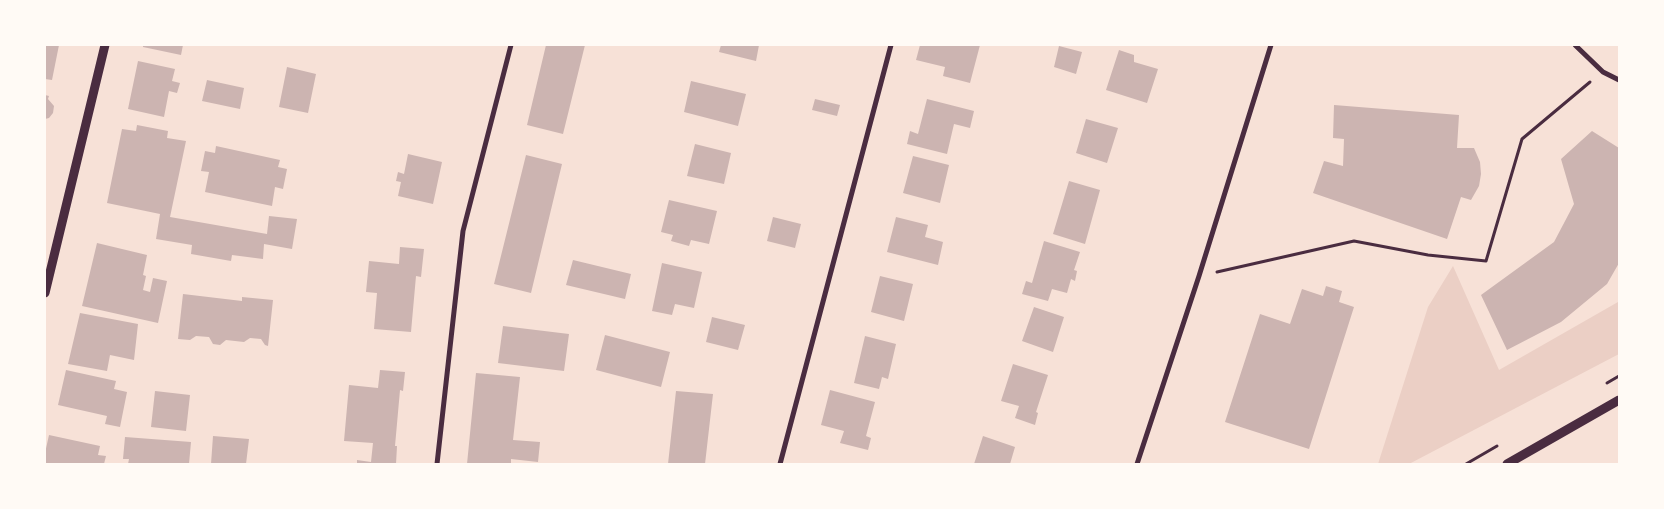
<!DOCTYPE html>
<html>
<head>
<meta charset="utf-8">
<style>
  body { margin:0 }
  #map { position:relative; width:1664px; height:509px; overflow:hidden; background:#f7e1d7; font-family:"Source Serif 4",serif }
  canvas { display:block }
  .frame { position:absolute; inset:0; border:46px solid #fffaf5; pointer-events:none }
</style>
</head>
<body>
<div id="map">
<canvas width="1664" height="509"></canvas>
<div class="frame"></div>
</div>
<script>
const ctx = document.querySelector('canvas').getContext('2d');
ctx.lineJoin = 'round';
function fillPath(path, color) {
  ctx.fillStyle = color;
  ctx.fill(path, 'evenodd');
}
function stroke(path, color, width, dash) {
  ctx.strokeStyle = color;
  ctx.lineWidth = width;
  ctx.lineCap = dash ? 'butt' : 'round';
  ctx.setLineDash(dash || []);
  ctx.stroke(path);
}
fillPath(new Path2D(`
  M1453,266L1499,370L1618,302L1619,354L1409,464H1378L1428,307Z`), '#ebcfc5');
fillPath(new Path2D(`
  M45,45H59L52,80L45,79Z
  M143,45H183L181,55L143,47Z
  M546,45H585L563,134L527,125Z
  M721,45H759L756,61L719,52Z
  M920,45H980L970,83L943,76L945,67L916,60Z
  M1059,46L1082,52L1076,74L1054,67Z
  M1119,50L1134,55V62L1158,69L1147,103L1106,90Z
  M138,61L175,69L172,81L180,83L177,93L169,91L164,117L128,109Z
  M287,67L316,74L308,113L279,107Z
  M207,80L244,88L240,109L202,101Z
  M691,81L746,94L738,126L684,112Z
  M45,95L49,96L48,99L54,106L53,113L49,118L45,119Z
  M815,99L840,105L837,116L812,110Z
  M927,99L974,111L970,128L954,124L947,154L907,144L910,131L918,134Z
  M1334,105L1459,115L1457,148H1474L1480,162L1481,174L1479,186L1471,200L1461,197L1447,239L1313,193L1324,161L1343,166L1344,139L1333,138Z
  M1086,119L1118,128L1107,163L1076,153Z
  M137,125L168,131L167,138L186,141L170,217L267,234L269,216L297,219L292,249L264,244L263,259L232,255L231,261L191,254L192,245L156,239L160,214L107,203L122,129L136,131Z
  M1592,131L1619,148V263L1607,284L1561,322L1507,350L1481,295L1554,242L1574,204L1561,159Z
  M695,144L731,153L724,184L687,176Z
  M216,146L280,160L278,167L287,169L283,189L275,187L272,206L205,192L209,172L201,171L205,151L215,153Z
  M408,154L442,162L433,204L398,196L401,182L396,181L398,172L404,174Z
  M526,155L562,164L531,293L494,284Z
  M913,156L949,165L940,203L903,193Z
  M1069,181L1100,190L1085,244L1053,234Z
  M669,200L717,211L709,244L691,240L689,246L671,241L673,235L661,232Z
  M773,217L801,224L795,248L767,241Z
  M896,217L928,225L925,237L943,242L938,265L887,252Z
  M1044,241L1080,252L1074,270L1077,271L1075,281L1071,279L1067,293L1052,289L1048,301L1022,294L1026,281L1032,283Z
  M97,243L147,255L143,275L146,276L143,290L150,292L153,278L167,281L158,323L82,306Z
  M400,247L424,249L421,277L416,276L411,332L374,329L377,293L366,292L369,261L399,264Z
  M573,260L631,274L625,299L566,285Z
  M662,263L702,272L694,308L675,304L672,315L652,311Z
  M880,276L913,284L904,321L871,312Z
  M1326,286L1342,291L1339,302L1354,307L1309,449L1225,422L1260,314L1290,324L1302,289L1323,296Z
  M183,294L242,301V297L273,300L268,346L265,345L261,339L250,338L244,342L226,340L220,345L213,344L209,337L196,336L190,340L178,339Z
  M1034,307L1064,317L1053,352L1022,341Z
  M80,313L138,324L134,360L110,355L107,371L68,364Z
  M712,317L745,325L738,350L706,342Z
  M503,326L569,334L564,371L498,363Z
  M605,335L670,352L661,387L596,370Z
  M865,336L896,344L888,379L882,377L879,389L854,383Z
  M1013,364L1048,375L1036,412L1038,413L1035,425L1015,418L1019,406L1001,401Z
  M66,370L116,381L114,389L127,392L120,427L105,424L107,416L58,405Z
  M380,370L405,372L403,391L400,390L395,446H397L396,464H357V460L371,462L373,443L344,441L349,385L378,388Z
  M476,373L520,377L513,440L540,442L538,462L511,459V464H467Z
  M830,390L875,402L866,436L871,438L868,450L840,443L844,431L821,425Z
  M155,391L190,395L186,431L151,427Z
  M676,391L713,394L705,464H668Z
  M49,435L100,446L98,455L106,456L104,464H45V453Z
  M213,436L249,439L246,464H211Z
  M983,436L1015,447L1010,464H974Z
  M125,437L191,442L189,464H128L129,459H123Z`), '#ccb4b1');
stroke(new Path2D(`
  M1217,272L1354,241L1428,255L1486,261L1522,139L1590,82
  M1607,383L1619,376
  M1466,464L1497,446`), '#4a2c40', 3);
stroke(new Path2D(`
  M1575,45L1603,72L1619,80
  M437,464L463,231L511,45
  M780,464L891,45
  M1137,464L1199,276L1271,45`), '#4a2c40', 5);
stroke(new Path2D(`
  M45,293L105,45
  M1507,464L1619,400`), '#4a2c40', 9);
</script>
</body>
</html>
